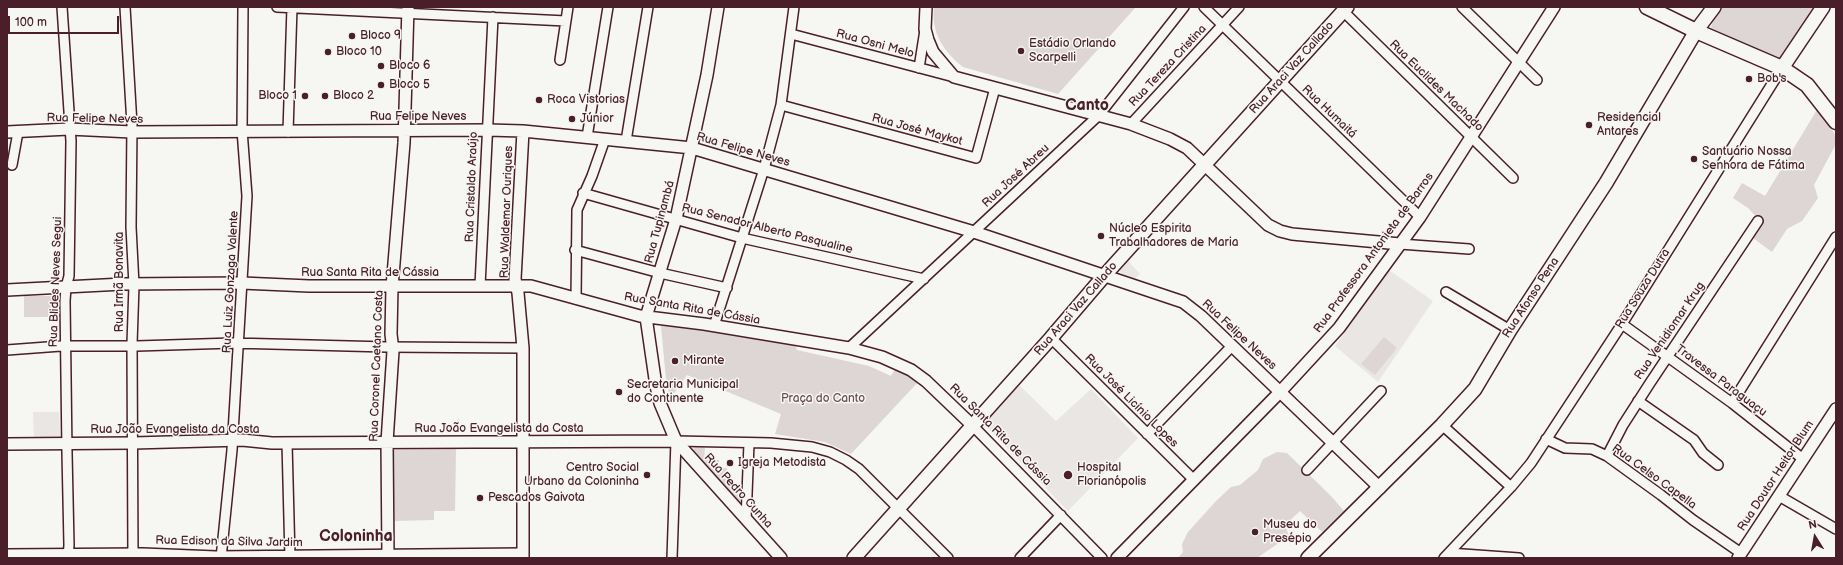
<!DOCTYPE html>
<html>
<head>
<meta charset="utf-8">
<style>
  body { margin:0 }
  #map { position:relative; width:1843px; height:565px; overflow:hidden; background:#f6f6f2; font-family:"Balsamiq Sans",sans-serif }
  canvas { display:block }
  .frame { position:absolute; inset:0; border:8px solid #4a1f2b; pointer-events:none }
  .north { position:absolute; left:1795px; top:517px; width:40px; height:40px; -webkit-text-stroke:3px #f6f6f2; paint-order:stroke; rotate:349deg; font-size:11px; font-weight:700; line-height:16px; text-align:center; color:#4a1f2b }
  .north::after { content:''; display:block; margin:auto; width:14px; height:18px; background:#4a1f2b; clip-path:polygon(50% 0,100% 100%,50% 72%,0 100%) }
  .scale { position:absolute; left:8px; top:16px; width:111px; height:18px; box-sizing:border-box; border:2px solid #4a1f2b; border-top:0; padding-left:5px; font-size:12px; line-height:14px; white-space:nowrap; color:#4a1f2b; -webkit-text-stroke:3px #f6f6f2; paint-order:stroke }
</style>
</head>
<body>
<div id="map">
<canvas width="1843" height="565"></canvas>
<div class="frame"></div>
<div class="north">N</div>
<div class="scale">100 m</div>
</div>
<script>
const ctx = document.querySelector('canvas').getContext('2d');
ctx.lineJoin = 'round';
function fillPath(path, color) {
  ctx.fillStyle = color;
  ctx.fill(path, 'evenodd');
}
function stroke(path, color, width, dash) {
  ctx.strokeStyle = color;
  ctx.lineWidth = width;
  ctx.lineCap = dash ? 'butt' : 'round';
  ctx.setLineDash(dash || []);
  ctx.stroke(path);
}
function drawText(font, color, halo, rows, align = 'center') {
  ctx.font = font + ' "Balsamiq Sans",sans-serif';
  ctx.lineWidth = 3;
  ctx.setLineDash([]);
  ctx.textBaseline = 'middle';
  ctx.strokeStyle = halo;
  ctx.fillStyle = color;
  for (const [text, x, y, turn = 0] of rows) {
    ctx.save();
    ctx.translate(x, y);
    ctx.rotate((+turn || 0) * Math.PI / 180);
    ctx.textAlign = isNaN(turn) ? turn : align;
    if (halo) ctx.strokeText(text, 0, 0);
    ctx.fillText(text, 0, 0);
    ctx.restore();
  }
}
fillPath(new Path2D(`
  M1128,261L1140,274L1133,280L1130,276L1128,278L1124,274L1123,275L1118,269Z
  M1389,270L1433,301L1378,382L1335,346Z
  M1017,383L1056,421L1091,389L1138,438L1068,511L982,422Z
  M33,412H59L60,437L34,438Z`), '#e9e6e3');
fillPath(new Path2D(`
  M934,7H1136L1058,94L963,67C943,51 931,33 934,7Z
  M1722,7H1816L1783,63L1711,28L1713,20Z
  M1818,108L1836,136V144L1814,185L1818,198L1802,221L1787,229L1772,252L1753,238L1763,224L1748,208L1733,198L1742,183L1765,196Z
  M24,296H54L53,317H24Z
  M663,323L795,345L797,350L869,366L891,376L896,367L918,382L851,454L825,442L775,434L781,414L687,375L670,399L666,379L661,326Z
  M1384,337L1397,348L1375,375L1361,364Z
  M695,446L705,447L704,459L719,460V468H727L726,483L741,484L740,503L693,450Z
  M456,449L455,511H434V520L394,521V450Z
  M1277,452L1287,453L1332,497L1344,511L1322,532L1300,511L1285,525L1289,536L1257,558H1178L1183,552L1182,544L1188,532L1217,500L1231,487L1240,485L1258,470L1263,459Z`), '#ddd6d5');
const minor = new Path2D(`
  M62,7L71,141L69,276L66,287L65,301L67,453L69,545L68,558
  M125,7L132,125L131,227L134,285L132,344L133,558
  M277,7L566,21
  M1204,7L1420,217
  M1462,7L1537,80
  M1343,11L1513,178
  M791,34L954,77
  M560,60L568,7
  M919,68L925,30
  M781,105L976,158L995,88
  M1131,124L1239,7
  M288,132L292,7
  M587,137L608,7
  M626,141L648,7
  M12,165L18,132
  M583,193L742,238L924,279
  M1400,244L1469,249
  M575,250L660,273L727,288
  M480,286L493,17
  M1446,292L1510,330
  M576,299L577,210L592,176L605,139
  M1622,324L1732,403L1803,459
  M714,326L764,169L781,105L794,7
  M1051,338L1194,480
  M849,348L1099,115L1184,7
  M7,350L61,346H137L233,343L387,347L523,348
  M1638,401L1694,440L1703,453L1718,465
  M1732,403L1836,237
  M1442,425L1511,487
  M973,426L1102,558
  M1147,434L1232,346
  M1546,439L1565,448L1592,449L1607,456L1661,495L1693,520L1741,553
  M287,443L290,558
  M1607,456L1623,425L1650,383L1758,221
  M1307,470L1381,391
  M1779,496L1836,529
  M746,520L749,443
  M1449,553L1519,558
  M7,554L143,553L216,556L523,553
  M221,558L232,450L247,196L242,130L243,7
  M672,558L676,441L771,443L812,447L830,452L846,460L859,469L948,558
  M1020,558L1061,515
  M1444,558L1511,487L1531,463L1622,324L1782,68`);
const tertiary = new Path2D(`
  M718,7L707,75L676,219L646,317L656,386L660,403L676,441L781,558
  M926,7L925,29L928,40L933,52L954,77L1131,124L1170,139L1187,148L1268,225L1280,231L1292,234L1400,244
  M523,131L515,279L518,293L523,348V558
  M7,132L69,129L132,132L488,130L523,131L692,148L974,232L1183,302L1201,316L1380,488
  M7,290L123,284L242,283L309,286H531L640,316L704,324L849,348L882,357L911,370L926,381L973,426
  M7,444L133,443L242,440L272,443L676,441
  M388,558L387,442L393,351L391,334L392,287L404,143L408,7
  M1117,558L1280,392L1339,328L1420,217L1554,7
  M1738,558L1836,409`);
const secondary = new Path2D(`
  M1782,68L1823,7
  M854,558L1051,338L1104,276L1347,7
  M1308,558L1442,425L1475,389L1510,330L1606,183L1696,31L1714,7`);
const primary = new Path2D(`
  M1647,7L1696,31L1782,68L1807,85L1836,122`);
stroke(minor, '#4a1f2b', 12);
stroke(tertiary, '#4a1f2b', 14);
stroke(secondary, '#4a1f2b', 16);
stroke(primary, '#4a1f2b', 17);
stroke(minor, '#f6f6f2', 9);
stroke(tertiary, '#f6f6f2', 11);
stroke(secondary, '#f6f6f2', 13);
stroke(primary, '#f6f6f2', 14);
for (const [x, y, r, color] of [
  [352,36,4,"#4a1f2b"],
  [1021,51,4,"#4a1f2b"],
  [328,52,4,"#4a1f2b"],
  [381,66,4,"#4a1f2b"],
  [1749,79,4,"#4a1f2b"],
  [381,85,4,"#4a1f2b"],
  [305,96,4,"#4a1f2b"],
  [325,96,4,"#4a1f2b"],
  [539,100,4,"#4a1f2b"],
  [572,119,4,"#4a1f2b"],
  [1589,125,4,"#4a1f2b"],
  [1694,159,4,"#4a1f2b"],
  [1101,236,4,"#4a1f2b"],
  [675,361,4,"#4a1f2b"],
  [619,392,4,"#4a1f2b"],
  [730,463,4,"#4a1f2b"],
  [647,475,4,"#4a1f2b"],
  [1068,475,5,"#4a1f2b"],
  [480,498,4,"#4a1f2b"],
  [1255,532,4,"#4a1f2b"]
]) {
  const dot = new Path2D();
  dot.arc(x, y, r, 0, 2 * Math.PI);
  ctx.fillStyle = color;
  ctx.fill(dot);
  stroke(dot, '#f6f6f2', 1.5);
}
drawText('12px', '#4a1f2b', '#f6f6f2', [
  ["Bloco 9",360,36],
  ["Estádio Orlando",1029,44],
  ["Scarpelli",1029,58],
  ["Bloco 10",336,52],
  ["Bloco 6",389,66],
  ["Bob's",1757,79],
  ["Bloco 5",389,85],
  ["Bloco 1",297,96,"right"],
  ["Bloco 2",333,96],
  ["Roca Vistorias",547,100],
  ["Residencial",1597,118],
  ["Antares",1597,132],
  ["Júnior",580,119],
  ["Santuário Nossa",1702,152],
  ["Senhora de Fátima",1702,166],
  ["Núcleo Espirita",1109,229],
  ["Trabalhadores de Maria",1109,243],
  ["Mirante",683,361],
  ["Secretaria Municipal",627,385],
  ["do Continente",627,399],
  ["Igreja Metodista",738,463],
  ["Centro Social",639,468,"right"],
  ["Urbano da Coloninha",639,482,"right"],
  ["Hospital",1077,468],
  ["Florianópolis",1077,482],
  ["Pescados Gaivota",488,498],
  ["Museu do",1263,525],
  ["Presépio",1263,539]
], 'left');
drawText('12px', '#4a1f2b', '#f6f6f2', [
  ["Rua Osni Melo",875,44,15],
  ["Rua Tereza Cristina",1168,66,-47],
  ["Rua Araci Vaz Callado",1292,68,-48],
  ["Rua Euclides Machado",1436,86,44],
  ["Rua Humaitá",1329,112,44],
  ["Rua Felipe Neves",418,117],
  ["Rua Felipe Neves",95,119,1],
  ["Rua José Maykot",917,130,15],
  ["Rua Felipe Neves",743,150,16],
  ["Rua José Abreu",1016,176,-43],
  ["Rua Cristaldo Araújo",472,187,-88],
  ["Rua Waldemar Ouriques",507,212,-88],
  ["Rua Tupinambá",660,222,-75],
  ["Rua Senador Alberto Pasqualine",767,229,14],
  ["Rua Professora Antonieta de Barros",1374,253,-54],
  ["Rua Santa Rita de Cássia",370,273],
  ["Rua Blides Neves Segui",56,282,-88],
  ["Rua Irmã Bonavita",120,282,-90],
  ["Rua Luiz Gonzaga Valente",231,282,-87],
  ["Rua Souza Dutra",1643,289,-58],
  ["Rua Afonso Pena",1531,298,-57],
  ["Rua Santa Rita de Cássia",692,309,10],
  ["Rua Araci Vaz Callado",1076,309,-49],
  ["Rua Venidiomar Krug",1670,331,-56],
  ["Rua Felipe Neves",1239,335,43],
  ["Rua Coronel Caetano Costa",377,366,-88],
  ["Travessa Paraguaçu",1721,381,37],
  ["Rua José Licínio Lopes",1131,401,45],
  ["Rua João Evangelista da Costa",499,429],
  ["Rua João Evangelista da Costa",175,430],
  ["Rua Santa Rita de Cássia",1000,435,45],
  ["Rua Doutor Heitor Blum",1776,476,-57],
  ["Rua Celso Capella",1654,477,36],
  ["Rua Pedro Cunha",738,491,48],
  ["Rua Edison da Silva Jardim",229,542,1]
]);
drawText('12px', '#6f4d56', '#f6f6f2', [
  ["Praça do Canto",823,399]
]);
drawText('bold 16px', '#4a1f2b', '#f6f6f2', [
  ["Canto",1087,106],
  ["Coloninha",356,537]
]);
</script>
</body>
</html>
